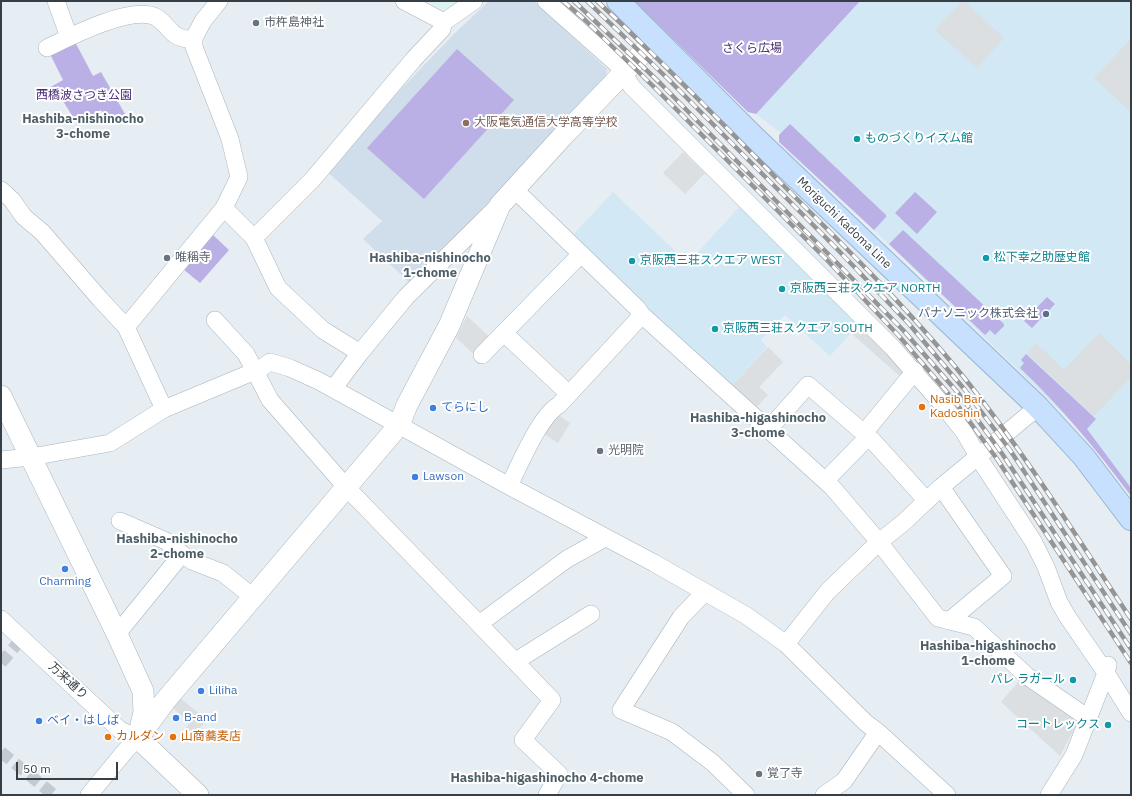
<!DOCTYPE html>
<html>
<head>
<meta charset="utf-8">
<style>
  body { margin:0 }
  #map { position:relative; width:1132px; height:796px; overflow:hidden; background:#e6edf3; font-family:"IBM Plex Sans",sans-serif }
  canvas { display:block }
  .frame { position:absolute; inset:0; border:2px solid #363f45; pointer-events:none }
  .scale { position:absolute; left:16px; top:762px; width:102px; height:18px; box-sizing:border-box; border:2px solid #363f45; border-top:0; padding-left:5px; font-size:12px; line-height:14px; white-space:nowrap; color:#363f45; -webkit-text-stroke:3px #fff; paint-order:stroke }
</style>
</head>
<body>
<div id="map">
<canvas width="1132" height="796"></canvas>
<div class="frame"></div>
<div class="scale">50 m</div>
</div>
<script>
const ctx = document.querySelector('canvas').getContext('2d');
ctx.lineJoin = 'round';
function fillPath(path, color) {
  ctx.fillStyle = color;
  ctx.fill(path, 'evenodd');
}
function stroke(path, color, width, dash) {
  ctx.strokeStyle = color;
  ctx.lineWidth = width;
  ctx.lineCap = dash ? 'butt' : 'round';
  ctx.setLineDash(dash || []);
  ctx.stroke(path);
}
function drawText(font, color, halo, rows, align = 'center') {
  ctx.font = font + ' "IBM Plex Sans","Noto Sans JP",sans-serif';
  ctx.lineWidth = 4;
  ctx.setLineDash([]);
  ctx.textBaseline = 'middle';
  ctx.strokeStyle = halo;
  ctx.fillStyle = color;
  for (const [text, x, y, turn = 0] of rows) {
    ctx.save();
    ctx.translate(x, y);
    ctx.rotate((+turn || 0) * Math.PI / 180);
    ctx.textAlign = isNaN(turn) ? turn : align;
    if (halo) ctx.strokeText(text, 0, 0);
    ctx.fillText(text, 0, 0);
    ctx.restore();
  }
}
fillPath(new Path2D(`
  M634,1H1131V494L1093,443L1040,391L781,140V133L756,114L748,112Z
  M613,192L688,263L742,204L860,323L830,356L785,315L761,340L767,347L729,389L572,236Z`), '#d2e8f4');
fillPath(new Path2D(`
  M489,1H534L607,69L606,77L412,285L363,239L382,221L324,169L455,33Z`), '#d0deeb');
fillPath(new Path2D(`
  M427,1H464L447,12Z`), '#daf3f0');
fillPath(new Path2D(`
  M634,1H860L756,114L748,112Z
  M73,38L93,76L101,72L125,114L111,125L101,110L78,125L58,93L46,100L42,92L63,80L48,50Z
  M457,49L514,100L424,199L367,148Z
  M790,124L886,215V217L874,230L779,142V135Z
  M915,192L937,212L917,234L895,213Z
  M903,230L1004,324V326L995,335L990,330L985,335L889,244Z
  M213,235L229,250L200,283L183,269Z
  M1047,297L1055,304L1032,328L1024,321Z
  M1026,354L1096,419L1087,429L1131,488V496C1097,450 1061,407 1020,368L1024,363L1021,360Z`), '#bbb0e6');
fillPath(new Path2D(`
  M962,1H964L1004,38L977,68L935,30Z
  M1131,39V112L1094,78Z
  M683,152L705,173L685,194L663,173Z
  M467,316L494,341L478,358L456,338Z
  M861,324L907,372L902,378L852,334Z
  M1099,333L1131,364V377L1094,416L1027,353L1036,343L1064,370Z
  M768,347L783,362L759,387L768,395L752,412L728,390Z
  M554,412L570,423L558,443L541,432Z
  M1020,680L1079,720L1060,756L1001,702Z
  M180,698L207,720L190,739L182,733L190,723L172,707Z`), '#dbdfe1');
stroke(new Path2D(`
  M1,663L22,638
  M1,752L54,795`), '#c3cad0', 12, [12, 6]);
const minor = new Path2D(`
  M56,1L69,37
  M404,1L444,22L474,1
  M546,1L617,64L632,87L893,348L942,404L964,432L982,463L1033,541L1046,567L1059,602L1067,616L1106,673L1131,713
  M47,48C71,36 131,5 156,17C163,21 168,29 174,34C178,38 188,39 194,41
  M514,189L637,308L642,315L832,487L879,542L938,618L974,627L1027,676L1088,718
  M1,190L12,200L24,217L42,232L100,299L126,327L164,409
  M224,208L254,238L278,288L323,330L360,353
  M254,238L313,179L413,60L442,29L444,22
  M215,320L246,354L270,400L346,487L479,624L567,559L605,538
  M126,327L224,208L239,177L230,139L194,47V38L203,21L219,1
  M504,333L569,394
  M482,355L581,254
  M333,389L360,353L406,297L497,207
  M768,430L808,385L873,441L927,501
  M864,433L915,371
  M1,460L31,457L110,443L164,409L260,369L270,362L290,368L319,381L509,486L654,563L747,616L786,644L866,723L878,732L947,795
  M825,481L868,437
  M509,486C519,466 540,415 559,405L642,315
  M941,487L1003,576L949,621
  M120,521L166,541L182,554L192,561L223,573L253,597
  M705,592L681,617L621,710L672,732L713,763L746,795
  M1,619L120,730L138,738L126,750L89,795
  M479,624L552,700L523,740L559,774L547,795
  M117,634L182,554
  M786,644L828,591L879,542L903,523L941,487L1038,407
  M516,661L591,614
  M824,795L844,781L878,732
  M1049,795L1074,755L1106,673L1108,665`);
const tertiary = new Path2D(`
  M1,396L117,634L143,691L144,712L138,738L198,795
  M138,738L165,701L399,425L407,405L449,326L500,205L561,138L656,39`);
const secondary = new Path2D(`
  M618,1L754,137L1038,407L1084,457L1131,519`);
stroke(minor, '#a9b5be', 18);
stroke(tertiary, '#a9b5be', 22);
stroke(secondary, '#97b4d1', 24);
stroke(minor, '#fff', 17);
stroke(tertiary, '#fff', 21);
stroke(secondary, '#c6e0fd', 22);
const rail = new Path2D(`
  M563,1L584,19L655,88L828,261L898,335L953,399L997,459L1131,663
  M574,1L660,83L903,330L959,394L1003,455L1131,649
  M587,1L666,77L839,251L909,324L965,390L1010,450L1131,634
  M597,1C661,60 721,122 782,184C847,249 913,313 970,385C1029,459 1079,541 1131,619`);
stroke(rail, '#959595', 4.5);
stroke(rail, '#fff', 3, [9]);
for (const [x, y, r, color] of [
  [256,23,4,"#6b7280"],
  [466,123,4,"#8d6e63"],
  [857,139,4,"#0f9aa8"],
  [167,258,4,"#6b7280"],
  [986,258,4,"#0f9aa8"],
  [632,261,4,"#0f9aa8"],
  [782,289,4,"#0f9aa8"],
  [1046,314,4,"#5c6f8a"],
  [715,329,4,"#0f9aa8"],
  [922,407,4,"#e8710a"],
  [433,408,4,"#3f7fe0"],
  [600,451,4,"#6b7280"],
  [415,477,4,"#3f7fe0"],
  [65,569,4,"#3f7fe0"],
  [1073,680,4,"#0f9aa8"],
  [201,691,4,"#3f7fe0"],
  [176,718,4,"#3f7fe0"],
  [39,721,4,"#3f7fe0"],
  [1108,725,4,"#0f9aa8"],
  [108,737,4,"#e8710a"],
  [173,737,4,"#e8710a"],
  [759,774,4,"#6b7280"]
]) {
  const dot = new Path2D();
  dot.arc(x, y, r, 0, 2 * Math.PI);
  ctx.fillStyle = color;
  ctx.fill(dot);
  stroke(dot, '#fff', 1.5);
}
drawText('12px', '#5b616d', '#fff', [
  ["市杵島神社",264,23],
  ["唯稱寺",175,258],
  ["光明院",608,451],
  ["覚了寺",767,774]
], 'left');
drawText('12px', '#472b75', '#fff', [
  ["さくら広場",752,49],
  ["西橋波さつき公園",84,96]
]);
drawText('12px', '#785e54', '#fff', [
  ["大阪電気通信大学高等学校",474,123]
], 'left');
drawText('12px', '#0d838f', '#fff', [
  ["ものづくりイズム館",865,139],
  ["松下幸之助歴史館",994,258],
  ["京阪西三荘スクエア WEST",640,261],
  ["京阪西三荘スクエア NORTH",790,289],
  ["京阪西三荘スクエア SOUTH",723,329],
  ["パレ ラガール",1065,680,"right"],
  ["コートレックス",1100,725,"right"]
], 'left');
drawText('12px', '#363f45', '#fff', [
  ["Moriguchi Kadoma Line",844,223,44],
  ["万来通り",68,681,43]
]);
drawText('12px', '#4e5e75', '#fff', [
  ["パナソニック株式会社",1038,314]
], 'right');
drawText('12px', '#c56008', '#fff', [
  ["Nasib Bar",930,400],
  ["Kadoshin",930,414],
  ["カルダン",116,737],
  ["山商蕎麦店",181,737]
], 'left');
drawText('12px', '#366cbe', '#fff', [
  ["てらにし",441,408],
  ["Lawson",423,477],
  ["Charming",65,582,"center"],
  ["Liliha",209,691],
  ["B-and",184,718],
  ["ベイ・はしば",47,721]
], 'left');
drawText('bold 13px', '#4d5e68', '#fff', [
  ["Hashiba-nishinocho",83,119],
  ["3-chome",83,134],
  ["Hashiba-nishinocho",430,258],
  ["1-chome",430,273],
  ["Hashiba-higashinocho",758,418],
  ["3-chome",758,433],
  ["Hashiba-nishinocho",177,539],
  ["2-chome",177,554],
  ["Hashiba-higashinocho",988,646],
  ["1-chome",988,661],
  ["Hashiba-higashinocho 4-chome",547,778]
]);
</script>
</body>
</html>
